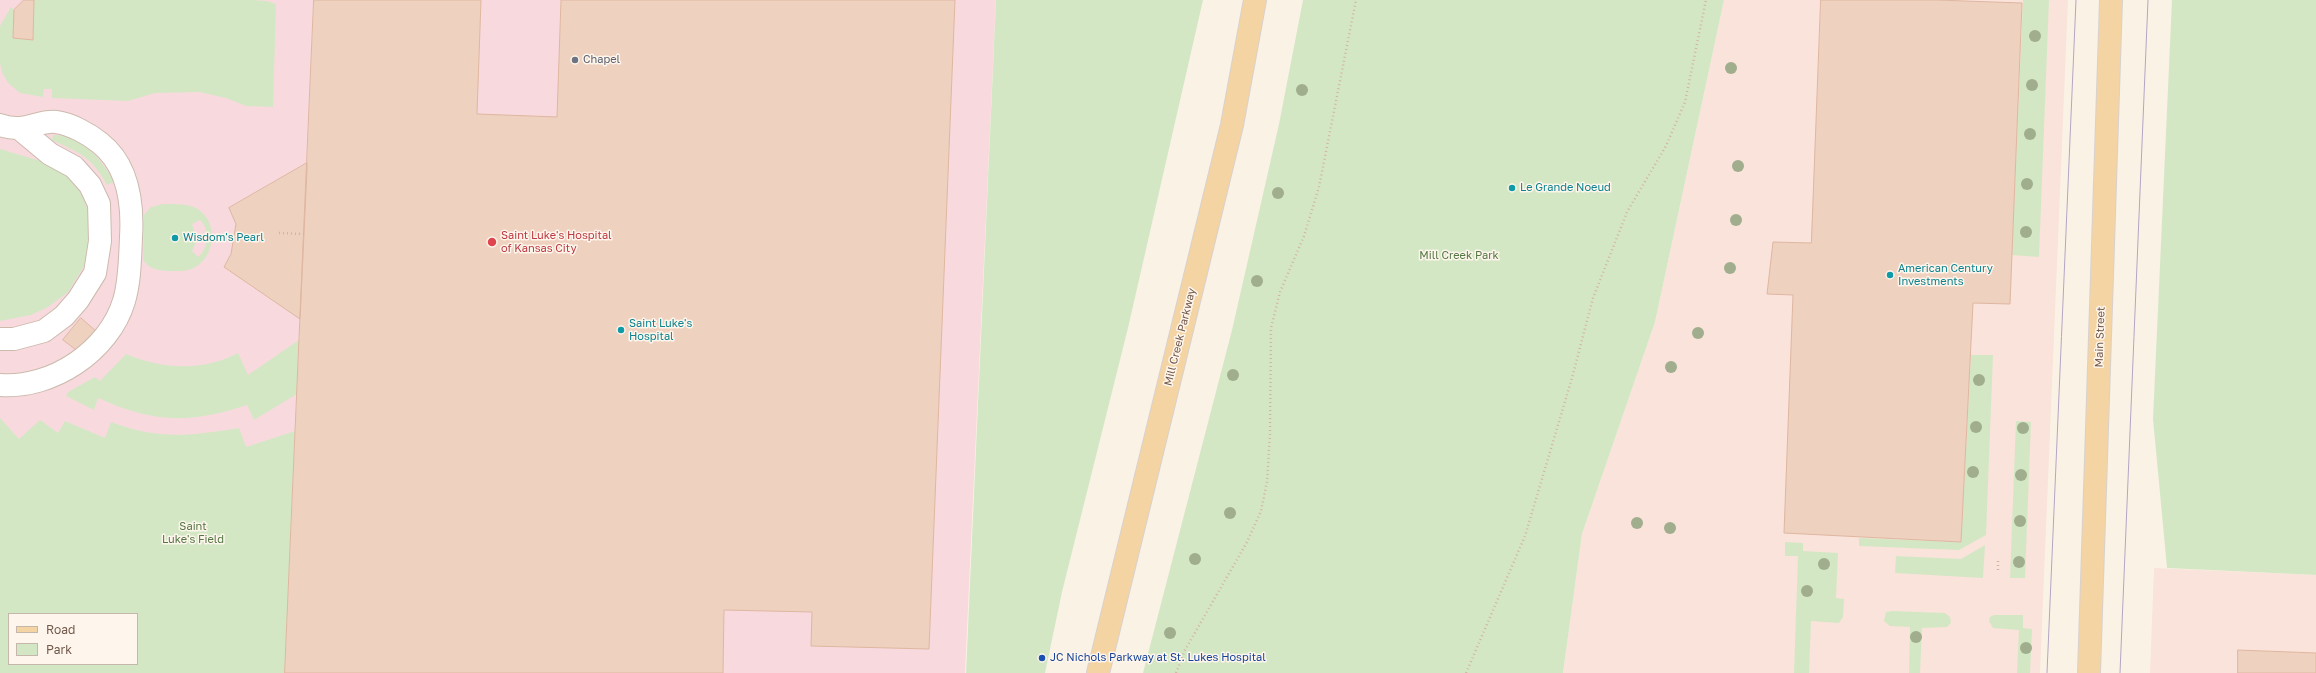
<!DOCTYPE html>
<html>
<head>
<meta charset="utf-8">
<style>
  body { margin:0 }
  #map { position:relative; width:2316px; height:673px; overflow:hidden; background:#fbf2e6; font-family:"Golos Text",sans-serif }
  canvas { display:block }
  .legend { position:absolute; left:8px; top:613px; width:130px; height:52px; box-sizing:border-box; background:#fef6ec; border:1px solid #c6b7ac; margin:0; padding:5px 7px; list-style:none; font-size:12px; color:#72594c }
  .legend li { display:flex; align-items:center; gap:8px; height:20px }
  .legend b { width:20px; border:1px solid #c6b7ac }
</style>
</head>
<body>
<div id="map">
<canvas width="2316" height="673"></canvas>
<ul class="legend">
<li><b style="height:5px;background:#f5d4a3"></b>Road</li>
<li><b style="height:11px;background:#d4e7c5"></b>Park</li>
</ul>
</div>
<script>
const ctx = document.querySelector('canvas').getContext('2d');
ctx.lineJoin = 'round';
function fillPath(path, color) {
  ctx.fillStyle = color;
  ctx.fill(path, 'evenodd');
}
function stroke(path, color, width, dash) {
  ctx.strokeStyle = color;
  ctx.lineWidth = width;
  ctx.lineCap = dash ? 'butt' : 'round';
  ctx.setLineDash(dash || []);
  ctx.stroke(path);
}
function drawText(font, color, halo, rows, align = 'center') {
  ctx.font = font + ' "Golos Text",sans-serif';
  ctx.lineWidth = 3;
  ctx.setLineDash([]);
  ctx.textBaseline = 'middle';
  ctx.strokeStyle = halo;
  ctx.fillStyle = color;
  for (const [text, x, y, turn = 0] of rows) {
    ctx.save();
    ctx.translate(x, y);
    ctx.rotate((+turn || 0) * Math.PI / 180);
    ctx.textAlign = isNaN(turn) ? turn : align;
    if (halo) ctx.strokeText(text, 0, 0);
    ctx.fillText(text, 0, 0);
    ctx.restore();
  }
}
fillPath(new Path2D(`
  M1724,0H2068L2040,673H1563L1582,534L1655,322Z
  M2154,568L2316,575V673H2150Z`), '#fae3da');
fillPath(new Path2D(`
  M0,0H996L965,673H0ZM9,614H137V664H9Z`), '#f8dade');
fillPath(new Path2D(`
  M34,0H252L267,1L276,4L273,107L246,106L226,98L199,92L155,93L128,101L52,98V89H44L43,97L20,93L8,83L2,72L0,63V26L11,7L14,10L13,38L33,39Z
  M996,0H1203L1128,328L1062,592L1045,673H966Z
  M1303,0H1724L1655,322L1582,534L1563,673H1143L1232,330L1279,124Z
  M2023,0H2049L2039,257L2012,255Z
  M2172,0H2316V575L2167,568L2153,419Z
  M53,135C81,135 103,160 114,182L107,185C91,156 79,153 52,140Z
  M0,149L44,162L66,172L82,194L91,219L87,261L68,292L48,307L31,315L0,321Z
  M163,204C174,204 190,203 199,210C218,223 215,254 197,266C189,272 177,271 167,271C157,270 149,269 143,260L144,215L151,207ZM200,220C210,229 209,249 198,257L192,251L197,240L192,224Z
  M299,340L297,394L254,420L247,405C190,424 153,423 98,398L94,410L66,396L68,392L95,377L100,381L126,354C162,369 202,372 238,353L248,375Z
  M1971,355H1993L1986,535L1959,550L1859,546V538L1961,542Z
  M0,418L19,439L40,420L58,433L65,421L105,438L111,422C160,440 188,436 239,428L246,447L295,431L285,673H0ZM9,614H137V664H9Z
  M2016,421L2031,422L2025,578H2010Z
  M1785,542L1803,543V551L1838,553L1836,598L1844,599L1843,617L1839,623L1811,621L1809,673H1794L1798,556H1785Z
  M1985,545L1983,578L1895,573L1896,556L1961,559Z
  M1893,611L1945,613L1950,617L1951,623L1947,627L1922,628L1920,673H1909L1910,627L1890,626L1884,621L1886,612Z
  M1994,615H2023V628L2032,629L2030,673H2017L2019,630L1993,628L1989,621L1990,617Z`), '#d4e7c5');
const building = new Path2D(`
  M24,0H34L33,40L13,38L14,10Z
  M314,0H481L477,114L557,117L561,0H955L929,649L811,646L812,612L724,610L723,673H285Z
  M1821,0H1937L2022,3L2010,304L1973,303L1961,542L1784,533L1793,295L1767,294L1773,242L1811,243Z
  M307,163V168L300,319L224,267L231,254L236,224L229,208Z
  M81,318L97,332L80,353L63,340Z
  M2238,650L2316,653V673H2238Z`);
fillPath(building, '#eed1bf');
stroke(building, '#dfb7a1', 1);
const minor = new Path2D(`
  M0,125C25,134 37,120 56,122C71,124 89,134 100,143C128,165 133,204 131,237C130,258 130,281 124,301C109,351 52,389 0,385
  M0,339H14L44,331L64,316L78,300L95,273L100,241L99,204L90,185L74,167L50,154L20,129`);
const major = new Path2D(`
  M1098,673L1232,125L1255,0
  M2089,673L2111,0`);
stroke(minor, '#ccbaad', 24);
stroke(major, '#d8d1cd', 24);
stroke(new Path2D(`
  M279,233L304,234
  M1998,570V559
  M1176,673L1185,650L1247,542L1261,511L1267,482L1270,434L1271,328L1280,292L1304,236L1319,187L1356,0
  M1466,673L1525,536L1572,378L1593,298L1627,212L1666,146L1685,102L1706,0`), '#d3b4a2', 2.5, [1, 3]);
stroke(minor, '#fff', 22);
stroke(major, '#f5d4a3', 22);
stroke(new Path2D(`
  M2047,673L2076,0
  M2120,673L2148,0`), '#b5a5c3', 1);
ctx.fillStyle = '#a0ae8d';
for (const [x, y] of [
  [2035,36],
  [1731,68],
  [2032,85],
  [1302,90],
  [2030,134],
  [1738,166],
  [2027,184],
  [1278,193],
  [1736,220],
  [2026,232],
  [1730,268],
  [1257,281],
  [1698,333],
  [1671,367],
  [1233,375],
  [1979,380],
  [1976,427],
  [2023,428],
  [1973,472],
  [2021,475],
  [1230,513],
  [2020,521],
  [1637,523],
  [1670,528],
  [1195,559],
  [2019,562],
  [1824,564],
  [1807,591],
  [1170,633],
  [1916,637],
  [2026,648]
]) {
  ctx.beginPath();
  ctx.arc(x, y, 6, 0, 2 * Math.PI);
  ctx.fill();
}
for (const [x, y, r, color] of [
  [575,60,4,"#6b7280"],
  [1512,188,4,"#0f9aa8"],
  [175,238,4,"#0f9aa8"],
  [492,242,5,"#e0444e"],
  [1890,275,4,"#0f9aa8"],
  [621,330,4,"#0f9aa8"],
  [1042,658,4,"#1a4fb4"]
]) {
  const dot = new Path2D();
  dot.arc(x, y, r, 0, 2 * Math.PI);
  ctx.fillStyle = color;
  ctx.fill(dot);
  stroke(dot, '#fef6ec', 1.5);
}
drawText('11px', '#5b616d', '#fef6ec', [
  ["Chapel",583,60]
], 'left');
drawText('11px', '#0d838f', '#fef6ec', [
  ["Le Grande Noeud",1520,188],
  ["Wisdom's Pearl",183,238],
  ["American Century",1898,269],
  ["Investments",1898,282],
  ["Saint Luke's",629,324],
  ["Hospital",629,337]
], 'left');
drawText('11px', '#be3a42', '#fef6ec', [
  ["Saint Luke's Hospital",501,236],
  ["of Kansas City",501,249]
], 'left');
drawText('11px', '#557745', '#fef6ec', [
  ["Mill Creek Park",1459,256],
  ["Saint",193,527],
  ["Luke's Field",193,540]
]);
drawText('11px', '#72594c', '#fef6ec', [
  ["Mill Creek Parkway",1180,337,-76],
  ["Main Street",2100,337,-88]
]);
drawText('11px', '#164399', '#fef6ec', [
  ["JC Nichols Parkway at St. Lukes Hospital",1050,658]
], 'left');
</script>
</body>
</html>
